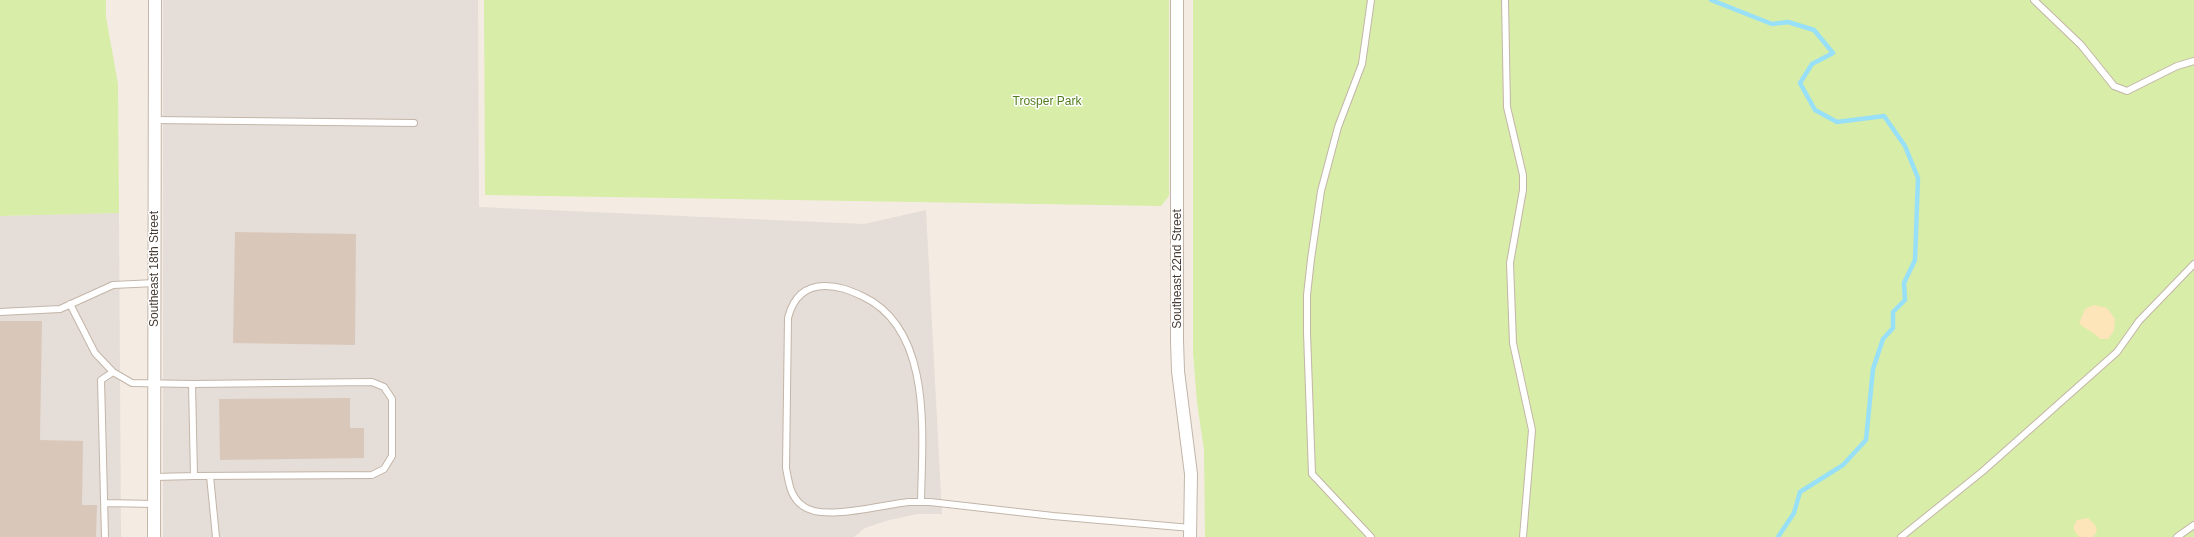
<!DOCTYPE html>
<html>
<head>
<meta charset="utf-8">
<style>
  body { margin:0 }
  canvas { display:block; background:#f4ece3 }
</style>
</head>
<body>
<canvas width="2194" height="537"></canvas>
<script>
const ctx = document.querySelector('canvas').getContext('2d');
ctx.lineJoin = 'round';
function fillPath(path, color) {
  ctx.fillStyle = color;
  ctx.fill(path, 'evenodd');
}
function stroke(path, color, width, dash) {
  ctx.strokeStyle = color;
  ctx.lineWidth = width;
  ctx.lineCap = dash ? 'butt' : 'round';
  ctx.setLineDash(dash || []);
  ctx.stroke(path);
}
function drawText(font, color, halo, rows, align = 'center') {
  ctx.font = font + ' Helvetica,sans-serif';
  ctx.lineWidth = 3;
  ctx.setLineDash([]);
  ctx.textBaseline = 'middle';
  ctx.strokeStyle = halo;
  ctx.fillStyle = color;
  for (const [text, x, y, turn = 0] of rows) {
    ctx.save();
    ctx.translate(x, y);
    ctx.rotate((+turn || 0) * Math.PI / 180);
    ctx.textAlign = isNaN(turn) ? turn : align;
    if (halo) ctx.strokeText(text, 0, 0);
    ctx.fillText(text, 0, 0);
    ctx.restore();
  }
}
fillPath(new Path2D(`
  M163,0H478L479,207L864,224L926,210L942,514H917L886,521L865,528L854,537H163Z
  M119,213L121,537H0V216Z`), '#e5ddd8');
fillPath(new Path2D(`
  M0,0H106V17L118,84L119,213L0,216Z
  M484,0H1169V196L1161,206L485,195Z
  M1193,0H2194V537H1205L1204,450L1197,403L1193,353Z`), '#d8eda7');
fillPath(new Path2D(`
  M2094,305L2107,308L2115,319L2114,331L2108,339H2100C2094,332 2086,330 2079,323L2085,309Z
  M2088,518L2095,525L2097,531L2093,537H2079C2073,530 2072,528 2077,520Z`), '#fde4b9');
stroke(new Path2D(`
  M1711,0L1772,24L1788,22L1814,30L1833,53L1812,64L1800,83L1815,110L1837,122L1884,116L1905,146L1918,178L1915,260L1904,283L1905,300L1893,312V328L1883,339L1873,369L1866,440L1843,465L1800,492L1794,513L1778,537`), '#98e0f8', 4.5);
fillPath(new Path2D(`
  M235,232L356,234L355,345L233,343Z
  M0,321H42L40,440L83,441L82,505H97L96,537H0Z
  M350,398V428H364V458L220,460L219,399Z`), '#d9c8ba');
const service = new Path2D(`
  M1505,0L1507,107L1523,175V190L1510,263L1513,343L1532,430L1523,537
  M2034,0L2081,45L2114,86L2127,91L2177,66L2194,61
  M155,120L414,123
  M70,304L95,353L113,372
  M0,312L60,309L113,285L155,283
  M192,384L372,382L384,387L392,399V456L384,469L372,475L194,476
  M210,476L216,537
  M921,502C922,437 934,329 862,296C849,290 839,286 825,286C804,286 793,298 788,318L786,468C789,483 790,497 803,506C823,522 884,504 909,502C916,502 923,502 930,502L1053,516L1191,528
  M105,503L154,504
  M105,537L101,380L113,372L132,383L192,384L194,476L154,477
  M1371,537L1312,474L1307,333V295L1311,259L1321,191L1338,127L1362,64L1371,0
  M1901,537L1983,471L2117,352L2139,321L2194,264
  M2177,537L2194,525`);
const minor = new Path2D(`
  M1177,0V340L1178,371L1191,474L1190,537
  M154,537L155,0`);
stroke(service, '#c3b5a8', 8);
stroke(minor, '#c3b5a8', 14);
stroke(service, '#fff', 6);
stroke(minor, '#fff', 12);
drawText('12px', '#527e20', '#fff', [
  ["Trosper Park",1047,102]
]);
drawText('12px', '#463b33', '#fff', [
  ["Southeast 18th Street",155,269,-90],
  ["Southeast 22nd Street",1178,269,-90]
]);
</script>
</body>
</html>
